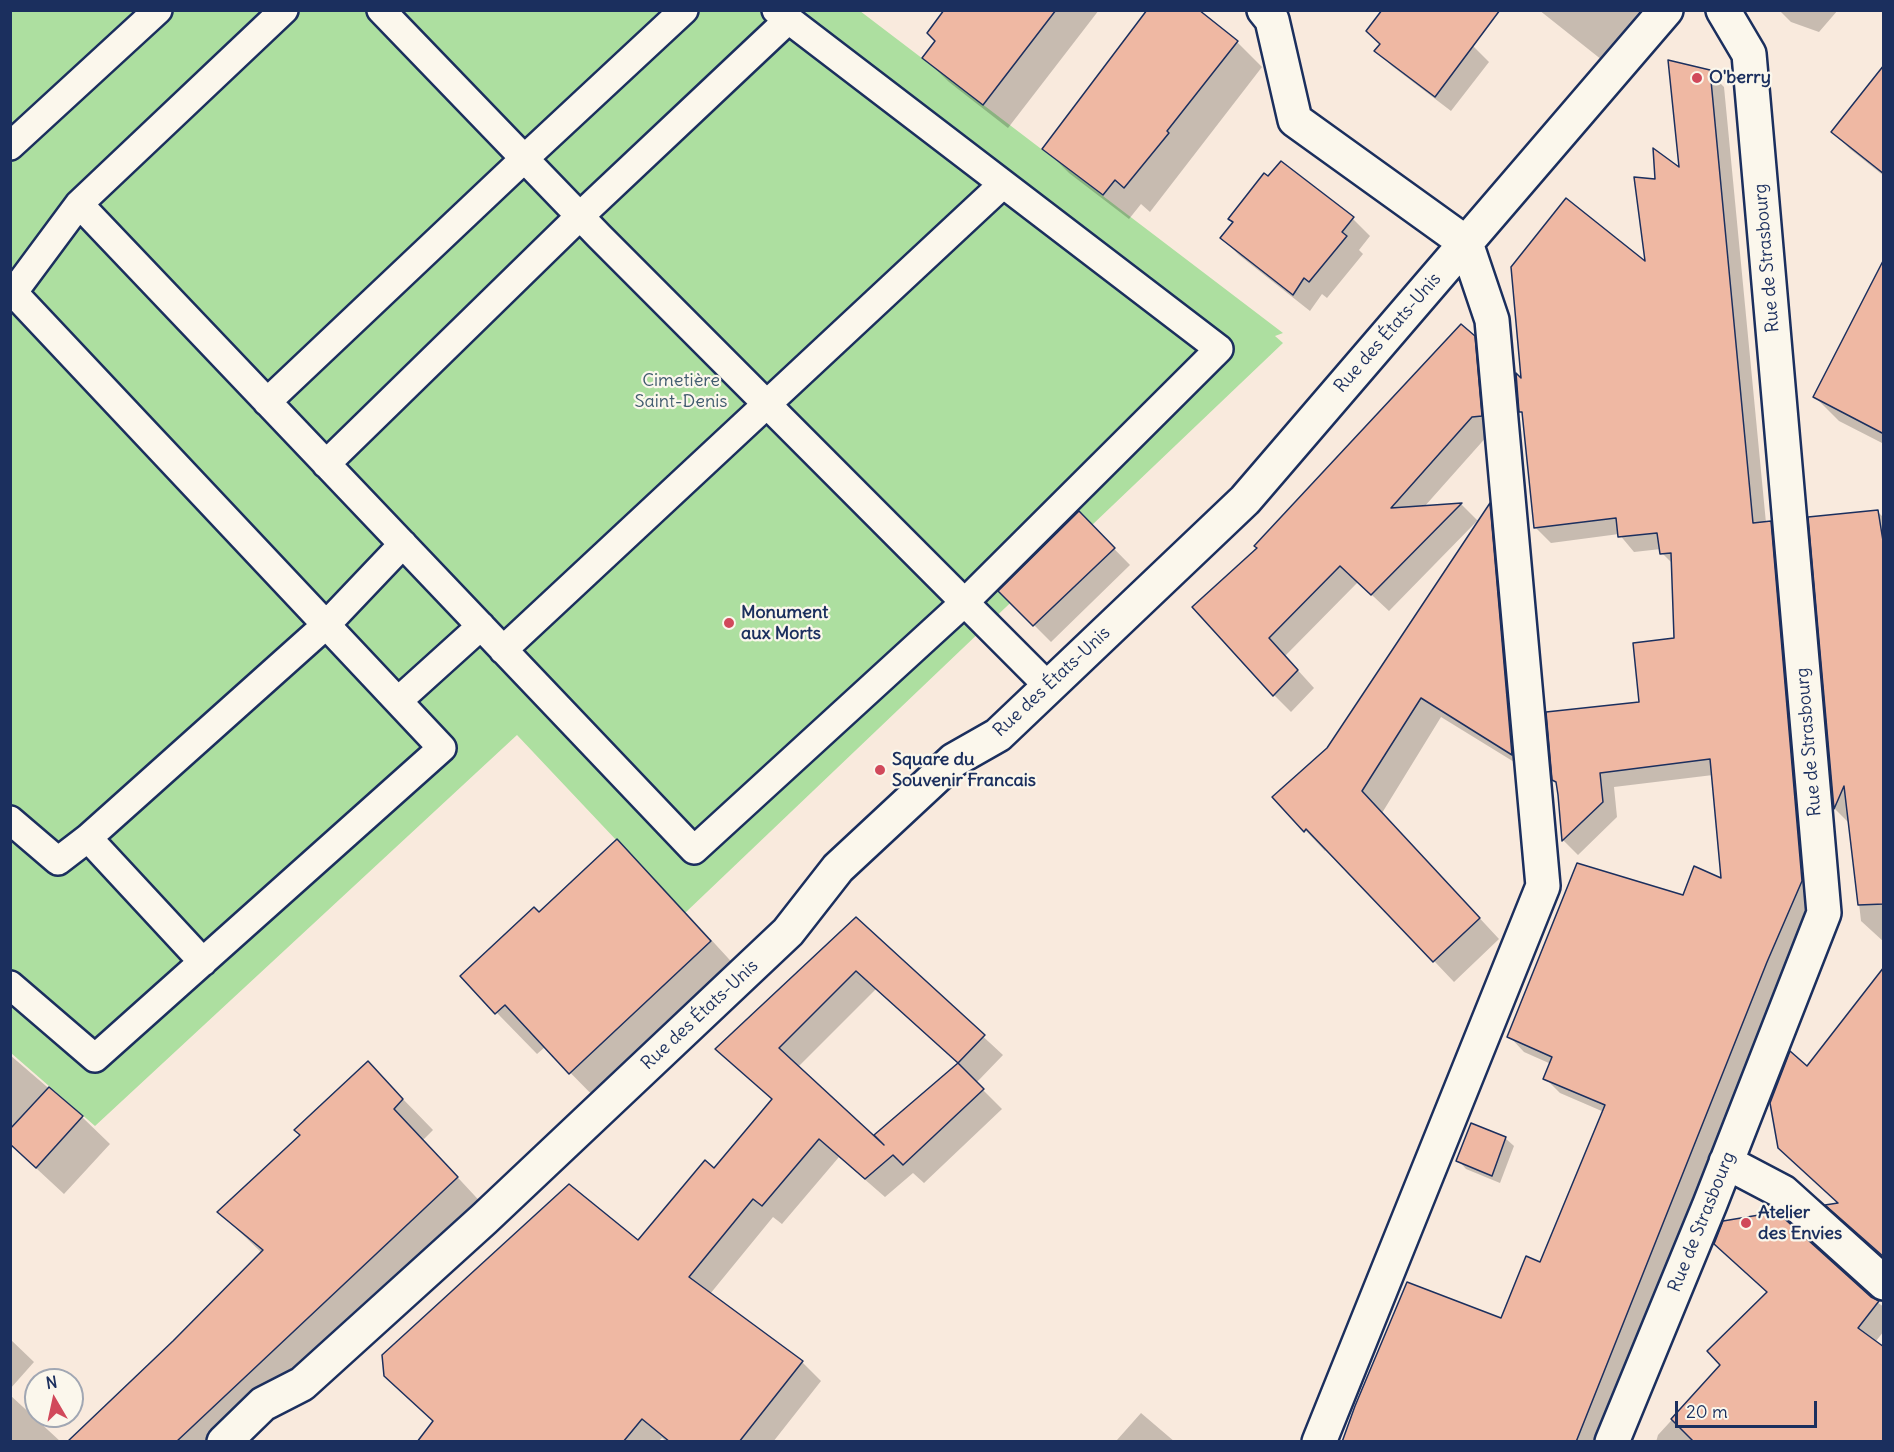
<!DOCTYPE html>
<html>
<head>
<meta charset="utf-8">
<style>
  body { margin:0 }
  #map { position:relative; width:1894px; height:1452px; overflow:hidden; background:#f9eadd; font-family:Delius,sans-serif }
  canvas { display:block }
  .frame { position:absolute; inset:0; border:12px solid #1b2f5e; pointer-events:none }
  .north { position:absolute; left:24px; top:1368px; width:60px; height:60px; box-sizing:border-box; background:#fbf7ec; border:2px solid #a1a7b3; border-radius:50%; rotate:351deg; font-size:16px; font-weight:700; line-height:24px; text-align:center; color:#1b2f5e }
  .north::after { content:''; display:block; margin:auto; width:21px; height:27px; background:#d1495b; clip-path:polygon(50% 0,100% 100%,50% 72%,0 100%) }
  .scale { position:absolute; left:1675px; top:1401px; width:142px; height:27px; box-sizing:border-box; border:3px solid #1b2f5e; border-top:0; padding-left:8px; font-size:18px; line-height:21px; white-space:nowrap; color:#1b2f5e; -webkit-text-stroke:4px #fbf7ec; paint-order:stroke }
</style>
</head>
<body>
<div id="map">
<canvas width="1894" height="1452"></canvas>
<div class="frame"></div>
<div class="north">N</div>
<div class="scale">20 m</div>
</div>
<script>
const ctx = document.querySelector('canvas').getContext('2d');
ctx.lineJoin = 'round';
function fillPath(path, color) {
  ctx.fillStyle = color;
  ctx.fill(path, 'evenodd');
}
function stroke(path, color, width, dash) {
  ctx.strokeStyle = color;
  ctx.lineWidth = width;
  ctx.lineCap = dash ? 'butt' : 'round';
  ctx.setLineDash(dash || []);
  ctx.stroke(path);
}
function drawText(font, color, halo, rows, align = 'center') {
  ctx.font = font + ' Delius,sans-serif';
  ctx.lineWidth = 4.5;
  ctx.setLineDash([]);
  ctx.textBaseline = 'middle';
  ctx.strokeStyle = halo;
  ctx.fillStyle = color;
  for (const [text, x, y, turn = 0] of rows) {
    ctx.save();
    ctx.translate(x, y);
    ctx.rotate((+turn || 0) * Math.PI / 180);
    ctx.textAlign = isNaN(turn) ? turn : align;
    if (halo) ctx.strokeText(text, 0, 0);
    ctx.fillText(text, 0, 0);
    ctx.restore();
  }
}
fillPath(new Path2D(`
  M11,11H860L1283,333L1275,336L1283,343L685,913L517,735L95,1126L11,1053Z`), '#addfa0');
fillPath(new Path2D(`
  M946,10H1099L1008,128L949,82L924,58L937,41Z
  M1426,10L1473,46L1489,62L1451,111L1392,66L1376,51Z
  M1539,10H1647L1617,48L1614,45L1602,60Z
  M1779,10H1838L1819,32L1791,22Z
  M1237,42L1262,67L1150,212L1141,204L1129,219L1069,173L1044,148Z
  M1709,72L1724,87L1766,523H1770L1786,538L1817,897L1782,978L1598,1442H1342L1502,1320L1541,1264L1604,1112L1560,1093L1545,1078L1551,1064L1524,1052L1509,1036L1684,897L1723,880L1713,775L1614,787L1617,817L1578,855L1563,840L1560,795L1641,703L1676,640L1673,564L1662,553L1661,549L1634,552L1619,534L1551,543L1536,528L1524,415L1521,412L1523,382L1647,264L1657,181L1681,170Z
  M1884,82V176L1850,149L1833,132Z
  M1281,163L1353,219L1370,236L1359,250L1363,254L1327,298L1322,294L1310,311L1239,255L1222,238Z
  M1884,262V444L1839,421L1815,397Z
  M1474,337L1491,355L1489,434L1424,507L1461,504L1479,522L1490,505L1510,525L1532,773L1441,717L1382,813L1499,939L1454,982L1327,848L1325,851L1274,797L1328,749L1479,522L1477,521L1389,611L1358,582L1285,656L1314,688L1291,712L1274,695L1259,548Z
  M1878,512L1884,518V942L1861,921L1850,824L1835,809L1810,519Z
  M1079,513L1130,565L1051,642L1000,591Z
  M617,841L658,882L751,983L611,1114L545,1047L537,1054L462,977L539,914Z
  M856,919L1003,1055L976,1083L1002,1109L924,1183L913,1173L885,1197L839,1157L782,1224L773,1217L710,1294L802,1362L821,1381L773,1442H667L662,1438L658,1442H622L638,1242L714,1170L773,1100L717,1049ZM876,989L959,1064L888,1151L798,1067Z
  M10,1055L82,1117L110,1144L64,1194L10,1144Z
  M368,1063L433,1130L423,1140L487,1209L239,1442H69L174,1342L262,1253L219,1212L302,1136Z
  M1505,1138L1514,1146L1500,1183L1466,1169L1458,1160Z
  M1729,1256L1871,1298L1884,1307V1331L1795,1442H1656L1658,1435L1722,1365L1768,1293Z
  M10,1339L34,1362L10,1389Z
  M10,1395L61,1442H10Z
  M1141,1413L1175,1442H1119L1117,1440Z`), '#0003');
const building = new Path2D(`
  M944,10H1056L983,105L922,58L935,41L927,33Z
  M1147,10H1199L1238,41L1167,131L1169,133L1124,188L1115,180L1103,195L1042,149Z
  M1382,10H1500L1435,97L1374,51L1380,44L1366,31Z
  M1668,60L1710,70L1753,523L1771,521L1802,881L1767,962L1576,1442H1342L1355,1406L1407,1282L1501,1318L1526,1256L1540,1262L1605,1105L1543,1079L1552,1057L1507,1037L1577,863L1683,895L1694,866L1721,878L1710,759L1600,773L1603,802L1562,841L1558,795L1556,782L1552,780L1546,712L1639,702L1633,643L1674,638L1671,553L1660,554L1657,533L1618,537L1616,518L1534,528L1522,412H1519L1516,373L1521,378L1511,267L1566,198L1645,261L1634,177L1655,179L1653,148L1679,167Z
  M1884,65V174L1831,132Z
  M1281,161L1354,217L1342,232L1347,236L1309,282L1304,278L1293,295L1220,238L1233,222L1228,219L1264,173L1268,176Z
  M1884,259V434L1813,397Z
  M1461,324L1475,336L1482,416L1472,417L1391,508L1462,503L1371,595L1340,566L1269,638L1298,670L1273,696L1192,607L1257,548L1254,546Z
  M1490,503L1512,755L1421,698L1362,791L1480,918L1433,962L1306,829L1304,832L1272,797L1327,748Z
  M1878,510L1884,547V904L1858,905L1844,786L1834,809L1808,517Z
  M1079,511L1115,548L1033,626L998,591Z
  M617,839L711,941L569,1074L505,1005L495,1014L460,976L534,907L539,912Z
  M856,917L985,1035L958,1063L984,1089L903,1165L893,1155L865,1179L819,1139L762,1206L753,1199L689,1277L803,1361L739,1442H670L642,1419L623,1442H417L433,1421L384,1376L382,1355L569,1184L638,1240L705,1160L714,1168L772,1099L715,1049ZM856,971L958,1063L874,1135L884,1145L779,1048Z
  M1884,967V1257L1825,1205L1838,1203L1778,1148L1770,1103L1790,1051L1807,1066Z
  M368,1061L403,1099L394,1109L458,1177L176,1442H67L173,1341L263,1250L217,1212L300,1135L294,1130Z
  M49,1087L83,1116L36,1168L10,1144V1129Z
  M1471,1123L1506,1137L1492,1176L1456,1161Z
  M1777,1212L1871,1297L1879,1301L1858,1328L1884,1347V1442H1694L1671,1419L1720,1365L1707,1351L1767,1292L1714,1244L1723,1221Z`);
fillPath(building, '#efb8a3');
stroke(building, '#1b2f5e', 1.5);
const lane = new Path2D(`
  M381,10L599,236L1049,687
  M10,146L158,10
  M79,204L694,850L965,602L1219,349L776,10
  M10,289L442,748L95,1058L10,985
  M10,297L79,204L284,10
  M267,402L525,158L684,10
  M326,464L580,216L788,20
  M503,650L1003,184
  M398,701L481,626
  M10,820L58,861L88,838L326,625L403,544
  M88,838L203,962`);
const street = new Path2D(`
  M1264,10L1272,20L1295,120L1466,243L1492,320L1543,886L1319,1442
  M1726,1162L1783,1192L1884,1283
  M224,1442L263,1404L302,1384L484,1219L788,932L838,868L954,760L998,735L1245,500L1666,10
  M1612,1442L1710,1204L1824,913L1749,54L1723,10`);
stroke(lane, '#1b2f5e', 32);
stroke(street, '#1b2f5e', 38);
stroke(lane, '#fbf7ec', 27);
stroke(street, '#fbf7ec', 33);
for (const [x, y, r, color] of [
  [1697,78,6,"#d1495b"],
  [729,623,6,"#d1495b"],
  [880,770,6,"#d1495b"],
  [1746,1223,6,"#d1495b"]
]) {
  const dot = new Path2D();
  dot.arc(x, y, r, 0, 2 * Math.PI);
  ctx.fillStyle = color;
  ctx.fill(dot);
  stroke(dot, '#fbf7ec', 2);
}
drawText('bold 18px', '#1b2f5e', '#fbf7ec', [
  ["O'berry",1709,78],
  ["Monument",741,613],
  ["aux Morts",741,634],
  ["Square du",892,760],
  ["Souvenir Francais",892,781],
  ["Atelier",1758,1213],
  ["des Envies",1758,1234]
], 'left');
drawText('18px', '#1b2f5e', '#fbf7ec', [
  ["Rue de Strasbourg",1767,258,-95],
  ["Rue des États-Unis",1388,333,-49],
  ["Rue des États-Unis",1052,682,-43],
  ["Rue de Strasbourg",1809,742,-95],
  ["Rue des États-Unis",700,1015,-43],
  ["Rue de Strasbourg",1702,1222,-68]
]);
drawText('18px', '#405b6e', '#fbf7ec', [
  ["Cimetière",681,381],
  ["Saint-Denis",681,402]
]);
</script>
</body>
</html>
